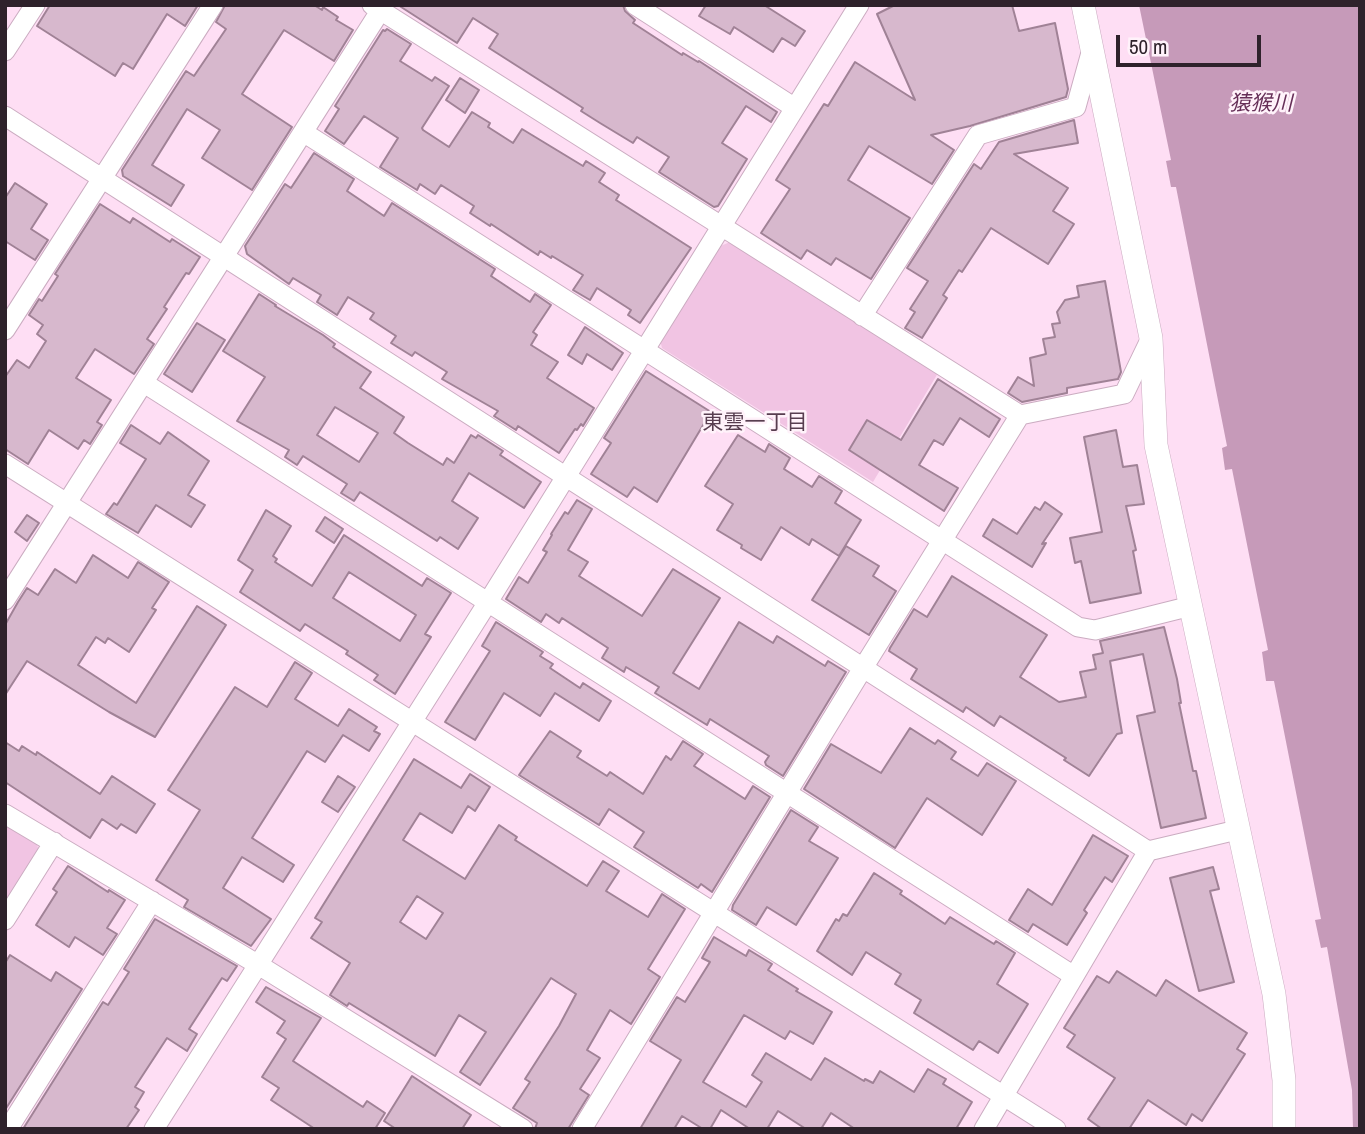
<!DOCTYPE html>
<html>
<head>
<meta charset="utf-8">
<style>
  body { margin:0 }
  #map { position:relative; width:1365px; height:1134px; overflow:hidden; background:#fedef4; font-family:"Archivo Narrow",sans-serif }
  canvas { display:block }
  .frame { position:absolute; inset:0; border:7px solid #2e222b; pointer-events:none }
  .scale { position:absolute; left:1116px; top:35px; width:145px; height:32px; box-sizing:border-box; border:4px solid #2e222b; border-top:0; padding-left:9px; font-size:21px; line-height:24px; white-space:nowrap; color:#2e222b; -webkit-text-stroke:5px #fff2fa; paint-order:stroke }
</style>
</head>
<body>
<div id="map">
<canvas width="1365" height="1134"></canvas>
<div class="frame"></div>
<div class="scale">50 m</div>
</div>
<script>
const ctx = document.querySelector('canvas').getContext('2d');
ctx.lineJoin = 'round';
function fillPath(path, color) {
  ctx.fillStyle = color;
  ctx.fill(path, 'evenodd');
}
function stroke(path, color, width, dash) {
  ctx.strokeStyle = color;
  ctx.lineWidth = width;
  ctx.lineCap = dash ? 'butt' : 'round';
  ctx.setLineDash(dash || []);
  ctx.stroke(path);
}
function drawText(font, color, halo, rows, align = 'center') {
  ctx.font = font + ' "Archivo Narrow","Noto Sans JP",sans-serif';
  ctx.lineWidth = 5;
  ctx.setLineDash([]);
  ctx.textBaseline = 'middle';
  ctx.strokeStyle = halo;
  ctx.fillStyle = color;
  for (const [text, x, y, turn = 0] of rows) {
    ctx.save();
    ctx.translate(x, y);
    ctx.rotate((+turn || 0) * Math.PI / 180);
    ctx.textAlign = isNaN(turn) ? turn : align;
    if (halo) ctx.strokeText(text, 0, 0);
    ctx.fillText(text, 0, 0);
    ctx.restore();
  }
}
fillPath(new Path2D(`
  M730,242L938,373L873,482L662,348L660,340L718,247Z
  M5,823L36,841L39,851L5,905Z`), '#f1c4e3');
fillPath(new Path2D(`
  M1139,5H1360V1129H1353L1352,1090L1327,947L1321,948L1315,920L1321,919L1274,681H1266L1262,652L1268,650L1232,469L1225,470L1222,448L1227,446L1176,187H1171L1166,161L1171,160Z`), '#c69ab9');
const building = new Path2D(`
  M50,5H198L185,26L167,14L133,69L123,63L115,76L37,26Z
  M225,5H314L322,10L323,7L338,17L336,20L353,30L334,61L284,30L242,94L292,127L252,190L202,158L220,130L187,109L152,165L184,185L171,206L123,176L122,170L186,71L194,76L226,29L216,22Z
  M398,5H623L625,11L635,20L633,23L682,55L683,53L698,62L699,61L777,112L771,122L746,106L722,143L747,159L718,206L714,207L659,172L669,157L637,137L633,143L600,123L581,111L583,108L489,48L498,34L473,18L457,43Z
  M706,5H764L805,31L795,46L782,38L773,52L734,27L730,34L699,16Z
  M895,5H1012L1019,31L1055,23L1068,89L1066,97L970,126L931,135L954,150L932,184L869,146L848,180L910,218L871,279L836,258L831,265L807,250L801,259L761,233L790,189L776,180L824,104L828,106L855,62L915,100L877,14Z
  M387,29L411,44L400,61L432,81L435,77L449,86L422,128L423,130L449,147L472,112L490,123L488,127L513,143L522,129L583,166L586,161L605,173L599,182L619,195L616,200L691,248L640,323L628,315L631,310L597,288L590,300L573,290L583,275L552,256L551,258L540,251L538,255L491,224L490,226L470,213L474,206L441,185L435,194L420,184L417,190L380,167L398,138L364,116L344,144L325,131L339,109L335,106L383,30L385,31Z
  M460,78L479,90L465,113L446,100Z
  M1074,120L1078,143L1014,154L1068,188L1053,211L1074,224L1048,264L991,228L962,272L959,270L943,295L947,298L922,338L905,328L915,312L910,309L928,281L907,268L974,164L981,169L999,142Z
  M314,153L354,179L347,191L384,216L392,203L495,269L491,276L530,302L535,294L551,305L533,332L537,335L531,345L558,362L547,378L594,408L583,426L581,424L577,430L575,429L559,453L518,426L516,430L494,416L498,411L442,379L447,372L415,352L412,356L391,343L396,336L370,319L374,313L348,297L337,315L317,302L321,295L293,278L289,284L247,254L245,246L285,184L291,188Z
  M15,183L47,204L31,229L48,240L35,260L5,241V198Z
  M100,204L130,223L133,218L170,242L172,239L200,257L189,274L186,273L164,307L167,309L147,339L154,344L134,374L95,349L76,378L111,400L97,422L102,425L90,444L84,440L78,449L49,430L28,464L5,449V377L17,360L29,368L46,341L37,334L43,325L29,315L39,299L42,301L58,276L55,274Z
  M1105,281L1121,372L1118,379L1067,388V393L1022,402L1008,393L1018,377L1034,386L1030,358L1046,354L1043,339L1055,337L1052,324L1060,323L1057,312L1065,300L1079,297L1077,286Z
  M259,294L276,305L275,306L323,335L335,344L333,347L371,372L360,388L404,417L394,433L408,443L443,465L447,458L454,463L471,435L476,438L478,435L503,451L500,455L541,482L524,508L469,473L452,501L478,518L458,549L440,537L437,541L360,492L354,501L341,493L347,484L303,456L297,465L285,457L289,450L237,421L265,377L223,351ZM335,407L378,433L359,462L317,435Z
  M197,323L225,340L192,392L164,374Z
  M585,327L623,353L612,370L587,354L582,364L568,355Z
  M646,371L711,412L657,502L634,487L627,497L591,474L611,443L604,438Z
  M938,379L1000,419L989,437L960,418L943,445L934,440L919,465L958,488L944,511L849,450L867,420L901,440Z
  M131,425L160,444L168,432L209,461L188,495L205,505L191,527L156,505L138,533L106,514L114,503L117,505L146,459L120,443Z
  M1116,430L1123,467L1137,465L1144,504L1126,506L1136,550L1133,551L1141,593L1090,603L1081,561L1075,563L1070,538L1102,532L1084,437Z
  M738,435L765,452L769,444L790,458L784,469L812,487L819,476L842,491L835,503L861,520L839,556L812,539L809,545L781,527L761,560L741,548L742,545L717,530L733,504L705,486Z
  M577,500L592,509L568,550L588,562L579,576L642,616L673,569L720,598L673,673L699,689L739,622L773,643L777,636L825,666L828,661L846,672L783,776L766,765L765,762L769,756L710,719L707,725L655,693L659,687L626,667L624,672L602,658L608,648L562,618L559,623L546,614L541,622L506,599L519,577L528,583L547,552L543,550L552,535L551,534L565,512L568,514Z
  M1045,502L1062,514L1042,544L1046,543L1032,567L983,536L993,519L1017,534L1035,507L1040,510Z
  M266,510L291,526L273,556L277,559L275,562L312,586L344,535L422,586L427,578L451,593L425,634L431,637L395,694L374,680L378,675L346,654L348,651L305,624L300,631L240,592L253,570L238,560ZM349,572L416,615L400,641L333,598Z
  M27,515L39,523L27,541L15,532Z
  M325,517L343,529L334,543L316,531Z
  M846,546L879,566L873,576L896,591L869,635L812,600Z
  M93,555L128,578L138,562L169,582L152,608L156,610L129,652L108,638L105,643L96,637L78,665L136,703L197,606L226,625L155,737L109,712L27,661L5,695V625L18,602L27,588L38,595L55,569L76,583Z
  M952,576L1047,635L1020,677L1059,702L1086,697L1080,672L1096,669L1093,655L1103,653L1100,641L1164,627L1177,679L1181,703H1179L1193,771H1196L1206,818L1161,828L1137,716L1155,712L1143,654L1110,661L1122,733L1117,734L1089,776L1064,760L1066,758L1000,716L994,726L966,707L963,712L911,679L917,669L889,651L890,648L914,609L927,617Z
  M496,622L543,652L540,656L553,664L550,668L580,688L583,683L611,701L599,721L555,693L540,716L504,693L475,740L445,722L490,651L482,646Z
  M295,662L312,673L295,699L338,726L349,709L377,727L374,731L380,734L369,751L343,735L325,762L307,751L252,838L294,865L283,882L242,857L223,888L271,919L251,946L184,907L188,900L156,880L200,810L168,790L235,687L267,707Z
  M910,728L935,744L938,740L956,752L951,759L978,776L987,763L1016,781L982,835L927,798L895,848L804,789L831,744L881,773Z
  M550,731L581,751L577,757L607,776L610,772L643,794L666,756L671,760L683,741L703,754L694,766L745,799L753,786L770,797L712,892L701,884L698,888L634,847L644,832L609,809L599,825L519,775Z
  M5,742L19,751L22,746L36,755L37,752L100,794L112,776L155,804L136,833L121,824L117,829L102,819L90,838L5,782Z
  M414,759L461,788L470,774L490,787L475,811L468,806L452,833L420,813L403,840L465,879L499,825L517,837L515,840L587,886L603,861L619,871L606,891L648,917L662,894L685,909L648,969L660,977L631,1024L610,1010L587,1050L600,1058L580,1089L589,1095L568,1129H535L537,1123L513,1108L530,1082L525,1079L559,1026L576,994L551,978L480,1085L460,1072L486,1032L459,1015L435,1056L349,1003L347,1006L330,995L350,963L311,938L322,922L315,918ZM417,896L443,913L426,939L400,922Z
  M338,776L355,787L338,812L322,802Z
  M791,810L818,827L809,841L838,858L796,925L767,907L756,925L732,910L733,905Z
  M1093,835L1128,856L1112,882L1105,877L1084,910L1087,913L1067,945L1033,924L1028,932L1009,920L1028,889L1052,905Z
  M68,866L108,892L109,890L125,900L107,928L117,934L103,955L75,937L69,947L36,925L57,892L53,889Z
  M1213,867L1219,889L1210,891L1234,982L1199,991L1170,878Z
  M874,873L902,891L900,894L945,924L950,917L994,944L996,941L1015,953L997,984L1028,1004L998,1053L979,1041L973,1050L914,1013L921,1000L895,984L901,974L866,952L852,975L817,951L836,919L839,921L843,914L847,916Z
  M155,919L237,966L227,981L222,978L189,1029L197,1034L187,1051L167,1038L135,1087L144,1092L135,1107L139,1110L126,1129H23L103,1002L108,1005L129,972L124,969Z
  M714,937L746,956L749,950L772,964L768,970L798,989L796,991L832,1012L813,1044L790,1031L785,1039L744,1015L703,1082L746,1107L762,1082L752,1075L766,1053L811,1080L825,1058L864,1081L865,1079L873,1083L880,1071L914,1092L928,1069L946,1079L943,1084L972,1102L956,1129H855L831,1113L821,1129H806L778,1111L767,1129H750L721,1110L710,1129H703L682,1116L674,1129H640L681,1060L650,1041L677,997L685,1002L710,962L702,958Z
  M10,955L51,981L56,972L82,989L5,1110V963Z
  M1117,971L1156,996L1166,980L1247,1033L1237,1049L1245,1054L1202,1121L1192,1114L1186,1125L1148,1100L1129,1129H1102L1088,1119L1115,1078L1067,1047L1075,1035L1064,1028L1097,976L1109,983Z
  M266,987L321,1018L293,1061L363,1107L367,1101L385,1113L375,1129H315L271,1100L279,1088L262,1077L286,1039L277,1033L285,1021L256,1002Z
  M412,1076L471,1115L462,1129H396L384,1121Z`);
fillPath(building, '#d7b8cd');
stroke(building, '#a08296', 2);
const minor = new Path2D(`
  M372,5L1020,415L1124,394L1151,338
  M635,5L795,108
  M5,51L35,5
  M5,116L1148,851L1237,830
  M303,132L1078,627L1095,630L1191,606
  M862,316L978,135L1076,107L1092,49
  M5,330L213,5
  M144,383L1074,976
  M5,464L1056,1129
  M5,600L384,5
  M5,814L257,964L523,1129
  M5,920L54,842
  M8,1129L152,901
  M154,1129L488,602L859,5
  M582,1129L863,668L1020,415
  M984,1129L1148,851`);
const tertiary = new Path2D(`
  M1083,5L1151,338L1156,445L1274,994L1284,1080V1129`);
stroke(minor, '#cbacc1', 21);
stroke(tertiary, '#cbacc1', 24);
stroke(minor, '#fff', 19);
stroke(tertiary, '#fff', 23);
drawText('italic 21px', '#662f58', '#fff2fa', [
  ["猿猴川",1261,104]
]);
drawText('21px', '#583e50', '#fff2fa', [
  ["東雲一丁目",755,423]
]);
</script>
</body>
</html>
